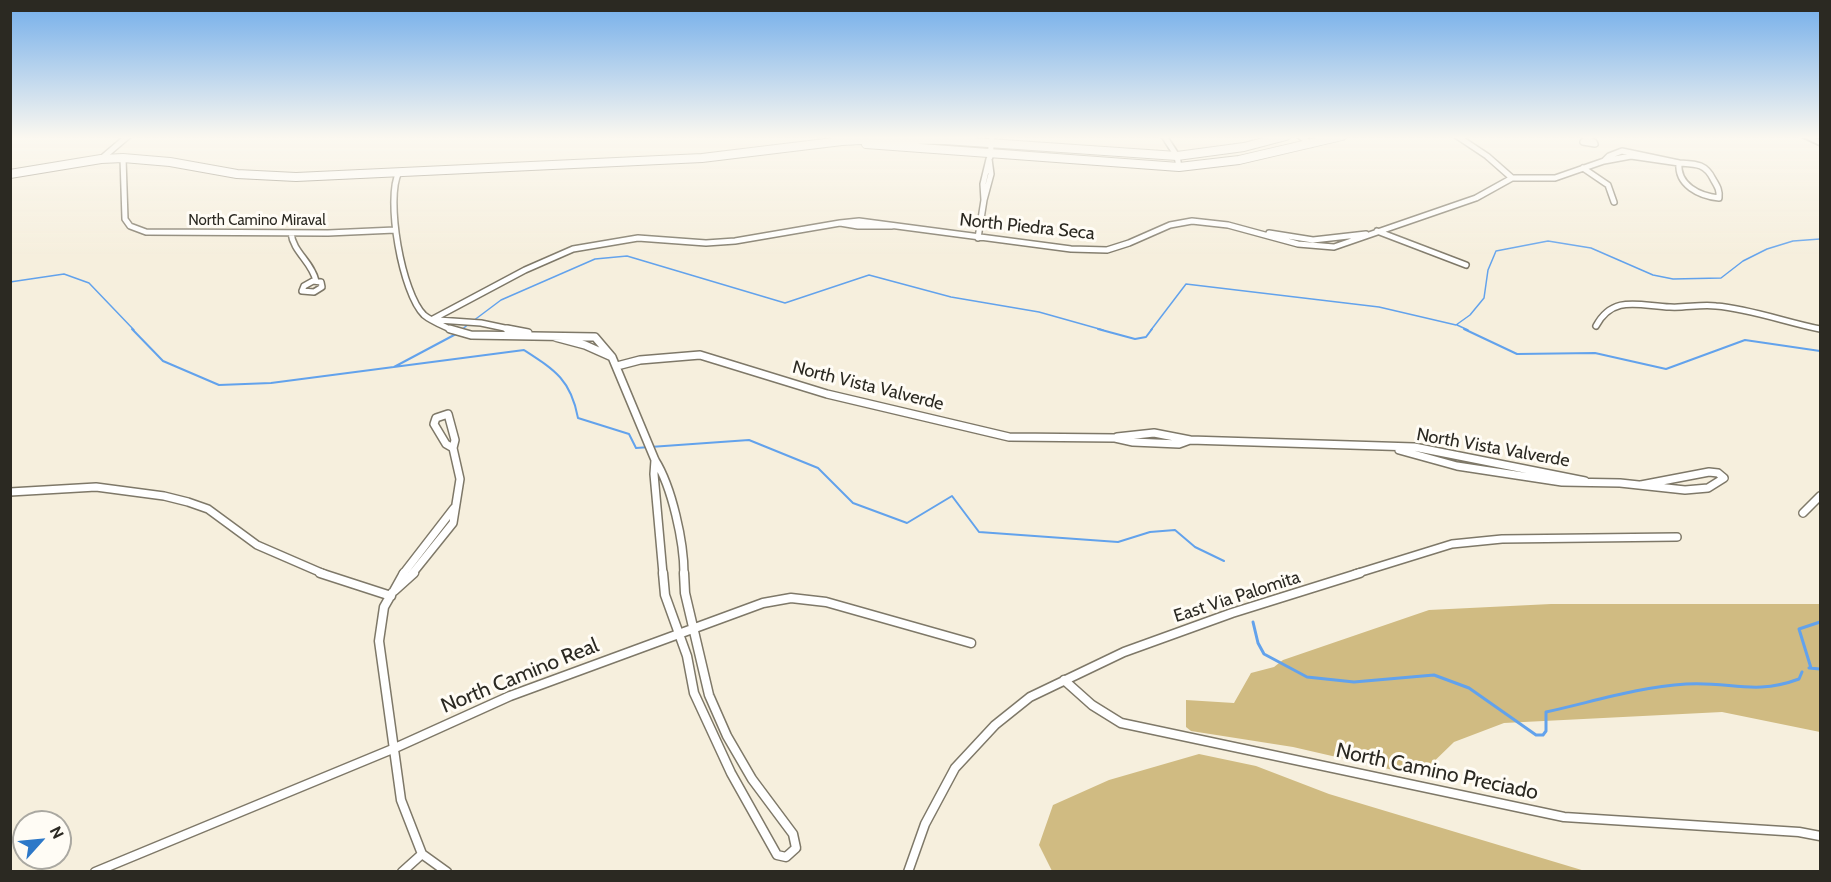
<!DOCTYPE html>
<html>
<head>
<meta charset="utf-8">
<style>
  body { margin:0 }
  #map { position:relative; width:1831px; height:882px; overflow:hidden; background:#f6efdd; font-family:Cabin,sans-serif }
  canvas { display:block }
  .frame { position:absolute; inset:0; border:12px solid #2b2922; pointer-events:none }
  .north { position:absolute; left:12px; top:810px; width:60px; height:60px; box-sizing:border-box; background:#fffcf5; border:2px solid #aaa8a1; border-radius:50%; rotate:63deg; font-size:16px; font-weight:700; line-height:24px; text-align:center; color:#2b2922 }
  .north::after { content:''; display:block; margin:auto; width:21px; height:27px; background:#2d78c8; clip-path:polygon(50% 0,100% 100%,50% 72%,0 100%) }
</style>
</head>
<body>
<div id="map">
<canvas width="1831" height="882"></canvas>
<div class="frame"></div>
<div class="north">N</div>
</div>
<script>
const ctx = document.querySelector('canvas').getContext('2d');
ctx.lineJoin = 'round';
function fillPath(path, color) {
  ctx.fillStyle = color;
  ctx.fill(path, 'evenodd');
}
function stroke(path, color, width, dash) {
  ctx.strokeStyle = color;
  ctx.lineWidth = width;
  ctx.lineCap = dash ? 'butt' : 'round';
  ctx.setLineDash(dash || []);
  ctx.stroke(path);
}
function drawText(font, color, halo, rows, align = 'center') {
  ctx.font = font + ' Cabin,sans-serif';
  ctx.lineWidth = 6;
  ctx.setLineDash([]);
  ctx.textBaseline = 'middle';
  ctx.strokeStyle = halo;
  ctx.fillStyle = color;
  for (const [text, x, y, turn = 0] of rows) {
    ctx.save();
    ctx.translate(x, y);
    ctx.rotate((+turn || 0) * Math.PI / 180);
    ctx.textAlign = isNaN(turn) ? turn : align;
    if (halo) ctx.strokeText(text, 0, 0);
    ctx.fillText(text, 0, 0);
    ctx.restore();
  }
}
fillPath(new Path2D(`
  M1551,604H1820V732L1722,712L1504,723L1454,742L1419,776L1293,747L1191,731L1186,727V700L1234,703L1251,673L1274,667L1283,660L1429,610Z
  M1199,754L1256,766L1329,794L1585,871H1052L1039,845L1053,805L1109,780Z`), '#d0bb82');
stroke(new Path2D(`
  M10,282L64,274L89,283L134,330
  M1457,325L1468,330
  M461,330L501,300L595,259L627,256L785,303L869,275L951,297L1039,312L1103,330
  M1151,330L1186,284L1379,307L1456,325L1470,315L1484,298L1488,270L1496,251L1548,241L1591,248L1653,275L1673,279L1721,278L1743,261L1767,249L1793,241L1820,239`), '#62a2ec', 1.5);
stroke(new Path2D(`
  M132,329L163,361L219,385L271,383L524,350C555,370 571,380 578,418L629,434L636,448L749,440L818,468L853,503L907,523L952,496L979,532L1118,542L1150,532L1175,530L1195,547L1224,561
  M1098,329L1135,339L1146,337L1152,329
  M1464,329L1517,354L1595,353L1666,369L1745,340L1820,351
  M461,330L463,329
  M394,367L456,334`), '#62a2ec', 2);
stroke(new Path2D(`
  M1253,622L1258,643L1264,654L1307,677L1354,682L1434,675L1469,688L1536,735H1543L1546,731V712C1592,702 1638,687 1686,684C1731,681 1753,696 1799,679L1802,672
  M1809,668L1820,669
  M1811,668L1799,629L1820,622`), '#62a2ec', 3);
const minorFar2 = new Path2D(`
  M1164,136L1177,156L1179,167
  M1300,136L1311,144
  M1457,136L1487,156L1512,178
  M1586,139L1594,142L1595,144L1583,142Z
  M1622,151L1679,163L1631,156L1604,161L1609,156Z
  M990,157L992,136
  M123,158L125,219L130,226L146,232L328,233L395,230
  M101,159L128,136
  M989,159L991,174L984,200L983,184Z
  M1679,163C1695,164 1705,163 1713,179C1717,186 1720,190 1719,198C1699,196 1677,185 1679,163Z
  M1583,168L1608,185L1614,202
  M399,172C385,198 402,294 424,315C431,321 444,326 452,330
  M892,226H858L840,223L859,221L1071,249L1107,250L1129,243L1170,225L1192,221L1228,225L1298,244L1334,247L1476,198L1512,178H1555L1604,161
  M1377,231L1466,265
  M291,233C293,252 312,262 316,281
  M1269,233L1313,240L1366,234
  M978,238L984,200
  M313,281L321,282L322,287L314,292L302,291L304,286Z
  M433,319L525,270L573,249L638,238L706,243L735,241L840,223
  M438,320L481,323L514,330
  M1596,326C1613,294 1640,306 1670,307C1685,308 1701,304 1716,306C1751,309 1785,322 1820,329`);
const minorFar1 = new Path2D(`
  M450,329L471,335L595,337L612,357L585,345L555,337
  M507,329L528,333
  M612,357L655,460
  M617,366L640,360L700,355L827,394L1009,437L1115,438L1133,442L1179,444L1190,440L1414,447L1585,481
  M448,414L455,440L453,448L446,444L434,424L436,418Z
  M1117,437L1154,433L1190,440
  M1399,450L1457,466L1562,482L1620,483L1685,490L1708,488L1724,478L1718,473L1709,472L1641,485
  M655,460C672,487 684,542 684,574
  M655,460L654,474L663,574
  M10,492L96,487L164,496L188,502L208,509L257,545L324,574
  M1803,513L1820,496
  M403,574L454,508
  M412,574L453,523L460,479L453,448
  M1355,574L1452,544L1502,539L1677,537`);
const minor = new Path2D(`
  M320,573L391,596
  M404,573L394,591L414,573
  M663,573L665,595L687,656L694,693L731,773L777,855L786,857L796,848L793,834L752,779L727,736L709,695L685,593L684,573
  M392,593L384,607L379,641L401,800L422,854L447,872
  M1064,680L1092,705L1121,723L1564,817L1799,832L1820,836
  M95,872L395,748L510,696L763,603L791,598L826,602L971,643
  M402,872L422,854
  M908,872L925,824L955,768L995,725L1030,697L1124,652L1232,613L1360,573`);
const secondary = new Path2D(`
  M866,144L1179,167L1239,160L1342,136
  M10,174L101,159L123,158L170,162L237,174L296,177L702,158L842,141L880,139L945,140L1177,156L1244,147L1286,136`);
const primary = new Path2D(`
  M1801,136H1811L1820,140V145Z`);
stroke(minorFar2, '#7e7868', 8);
stroke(minorFar1, '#7e7868', 10);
stroke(minor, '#7e7868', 11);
stroke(secondary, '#7e7868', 10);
stroke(primary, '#7e7868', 4);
stroke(minorFar2, '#fff', 5);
stroke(minorFar1, '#fff', 7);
stroke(minor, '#fff', 8);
stroke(secondary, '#fff', 8);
fillPath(primary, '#fff');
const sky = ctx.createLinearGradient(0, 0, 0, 259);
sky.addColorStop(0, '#72adea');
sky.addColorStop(0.53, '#fbf8f0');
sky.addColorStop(1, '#fbf8f000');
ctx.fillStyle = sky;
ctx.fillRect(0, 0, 1831, 259);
drawText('15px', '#2b2922', '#fffcf5', [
  ["North Camino Miraval",257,221]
]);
drawText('18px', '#2b2922', '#fffcf5', [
  ["North Piedra Seca",1027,227,6],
  ["North Vista Valverde",868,386,14],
  ["North Vista Valverde",1493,448,10],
  ["East Via Palomita",1237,597,-18]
]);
drawText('21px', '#2b2922', '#fffcf5', [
  ["North Camino Real",520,676,-22],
  ["North Camino Preciado",1437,772,12]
]);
</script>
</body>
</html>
